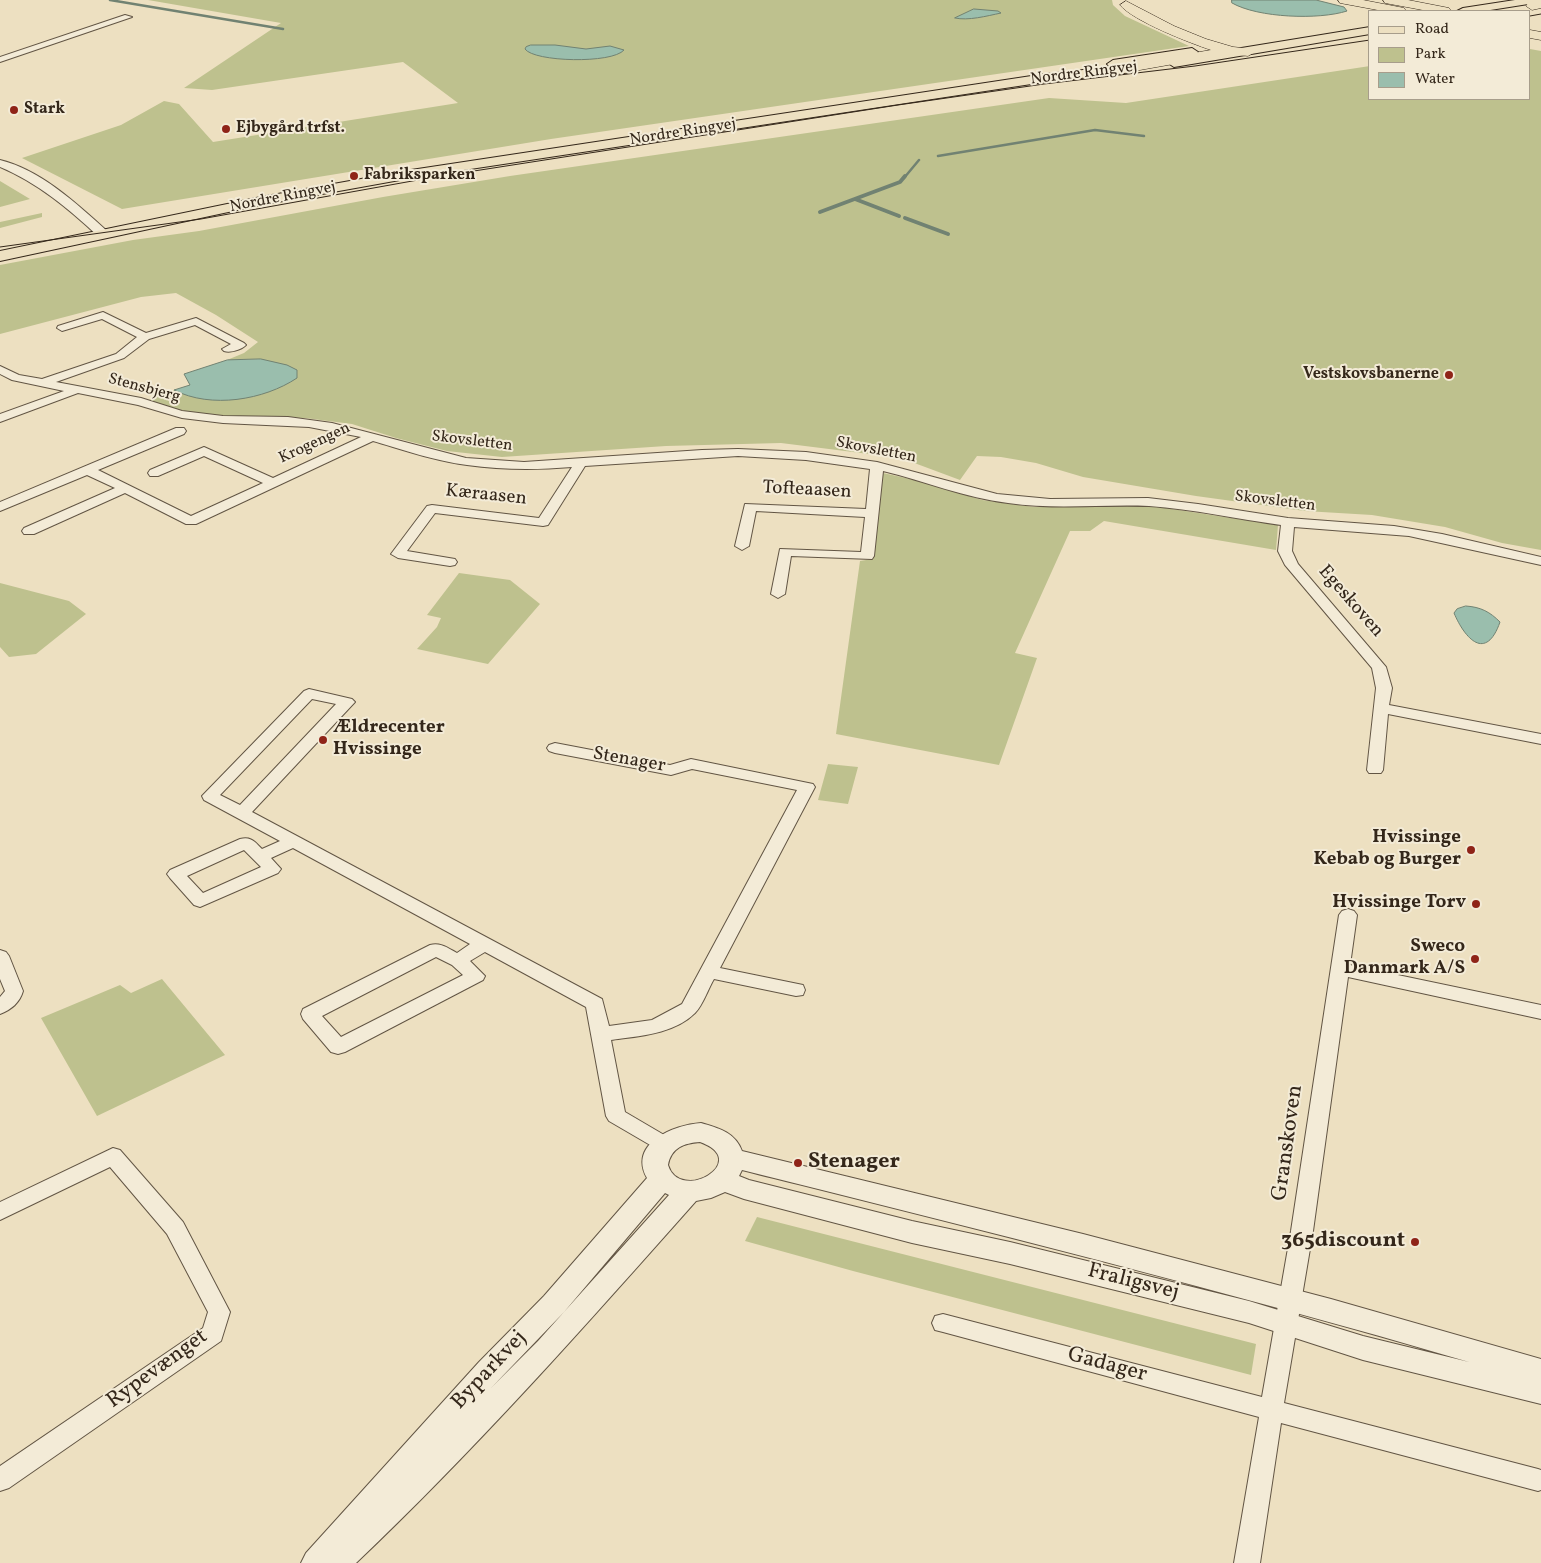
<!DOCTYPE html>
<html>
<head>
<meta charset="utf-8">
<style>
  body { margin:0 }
  #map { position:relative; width:1541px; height:1563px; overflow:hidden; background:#ede0c1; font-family:Vollkorn,serif }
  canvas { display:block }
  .legend { position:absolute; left:1368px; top:10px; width:162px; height:90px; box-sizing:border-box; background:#f3ebd7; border:1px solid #a79d8b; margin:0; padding:6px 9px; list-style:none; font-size:15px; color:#34271a }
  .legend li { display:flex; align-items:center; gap:10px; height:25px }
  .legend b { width:25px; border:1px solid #a79d8b }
</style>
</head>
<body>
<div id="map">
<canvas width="1541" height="1563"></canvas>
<ul class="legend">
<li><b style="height:6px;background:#ede0c1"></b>Road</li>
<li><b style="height:14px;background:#bec18e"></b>Park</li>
<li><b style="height:14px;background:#9abead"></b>Water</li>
</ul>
</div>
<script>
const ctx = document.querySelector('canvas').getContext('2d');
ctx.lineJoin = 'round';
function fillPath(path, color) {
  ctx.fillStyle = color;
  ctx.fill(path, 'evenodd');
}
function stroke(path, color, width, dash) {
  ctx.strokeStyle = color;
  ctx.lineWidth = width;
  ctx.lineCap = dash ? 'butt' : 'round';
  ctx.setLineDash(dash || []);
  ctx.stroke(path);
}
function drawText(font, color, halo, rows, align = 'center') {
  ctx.font = font + ' Vollkorn,serif';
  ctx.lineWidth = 4;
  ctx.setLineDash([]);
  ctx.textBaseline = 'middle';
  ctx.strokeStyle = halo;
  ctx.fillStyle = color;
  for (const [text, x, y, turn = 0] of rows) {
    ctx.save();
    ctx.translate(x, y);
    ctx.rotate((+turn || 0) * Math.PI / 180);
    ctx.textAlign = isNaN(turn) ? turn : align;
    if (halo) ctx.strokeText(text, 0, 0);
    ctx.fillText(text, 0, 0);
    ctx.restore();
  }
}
fillPath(new Path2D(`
  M148,0H1112L1113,5L1125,16L1189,46L551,139L122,209L22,158L121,125L164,101L179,104L213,142L458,103L403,62L212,90L184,88L281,23Z
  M1530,49L1541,51V550L1502,543L1445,527L1372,515L1305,511L1196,496L1083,477L1036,463L1001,457L977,456L960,480L901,458L781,443L666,446L502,457L447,451L396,438L352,424L305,418L213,416L168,408L149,400L174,390L182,394L261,359L227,360L244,353L258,342L216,315L176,293L141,297L0,334V265L133,240L199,231L383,197L510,176L1049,98L1126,103L1370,66V99H1530Z
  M0,181L30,199L0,207Z
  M42,213V217L0,228V222Z
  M883,473L924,482L982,500L1034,507L1104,505L1152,506L1278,525L1276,550L1104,521L1090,531H1070L1015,653L1037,658L999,765L836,734L860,561L872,559Z
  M459,573L510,580L540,604L488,664L417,649L437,627L441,618L427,615Z
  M0,583L69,601L86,614L36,654L9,657L0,647Z
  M828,764L858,767L848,804L818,800Z
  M162,979L225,1055L97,1116L41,1018L120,985L131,993Z
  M757,1217L1256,1344L1251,1375L853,1271L745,1241Z`), '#bec18e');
const water = new Path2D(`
  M1232,0H1316L1344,7L1347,11C1319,20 1258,18 1232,3Z
  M974,9L998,11L1001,13C987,16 968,21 955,18Z
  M531,45H555L586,49L610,46L624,50C612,64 534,62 525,49L526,47Z
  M261,359L287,365L297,370V378C264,400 211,409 174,390L190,385L184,374L227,360Z
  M1466,606C1481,607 1490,612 1500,622C1486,662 1465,639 1454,613L1457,609Z`);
fillPath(water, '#9abead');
stroke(water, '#718272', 1);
stroke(new Path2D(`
  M110,0L283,29
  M938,156L1095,130L1144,136
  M904,178L919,160`), '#718272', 2.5);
stroke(new Path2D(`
  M855,199L899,216
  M820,212L900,182L905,176
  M905,218L948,234`), '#718272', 4);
const minor = new Path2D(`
  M125,15L132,17L0,62V57Z
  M103,312L146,333L196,318L244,343L246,345C241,350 230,353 224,351L222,349L231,344L195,325L149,339L124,358L56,382L141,398L182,411L223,416L288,417L332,423L466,458L524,462L702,450L738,449L806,452L877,462L997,494L1050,499L1148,498L1198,504L1288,518L1394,526L1442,534L1541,557V565L1409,536L1294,527L1292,551L1298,564L1386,667L1392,688L1389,705L1541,734V744L1388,714L1383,770L1381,773H1369L1367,770L1376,688L1372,668L1285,565L1278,551L1281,525C1237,519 1193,509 1149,506C1102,504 1055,510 1008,503C965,498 925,481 883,471L874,556L872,559L791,556L785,594L778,598L771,594L780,549L861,552L865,517L756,511L749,546L742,550L735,546L745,504L866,509L870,469L806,460L738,456L585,466L548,525L543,526L435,513L407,551L455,559L457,562L455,565L450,566L398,558L391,554L427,506L432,505L539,518L572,467C537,470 502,470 467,465C435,461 404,450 373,441L196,524H186L125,493L34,534H24L22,531L24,528L115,488L87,475L0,511V502L176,428H184L186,431L184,434L98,470L191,516L263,483L204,456L158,476H150L148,473L150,470L204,447L273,478L361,437L309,427L223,423L182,418L138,405L78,393L0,422V414L64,391L12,380L0,374V366L19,375L42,379L116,354L137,337L102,319L62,331L57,328L58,326Z
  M309,689L352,699L355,702L252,812L602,999L609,1026L652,1020L682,1004L797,790L692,769L671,775L555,753L549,751L547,748L549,745L555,743L670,765L691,759L813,784L815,787L720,968L803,985L805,990L803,995L796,996L714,979C708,989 703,1005 695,1013C674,1034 639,1036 611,1040L625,1112L671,1139L674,1144L671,1149L664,1152L657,1149L609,1121L606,1116L586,1007L485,952L470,961L485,976L483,980L345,1052L338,1054L331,1052L303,1019L301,1014L303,1009L430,945C440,942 448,948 457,953L470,944L293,848L271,858L281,869L278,873L200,907L194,905L170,878L167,874L170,870L240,839C251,836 255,842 262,849L280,841L204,800L202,796L304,691ZM312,699L336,704L240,805L220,795ZM244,850L261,867L203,893L187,876ZM436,957L452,965L463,975L341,1037L322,1016Z
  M1348,909L1354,911L1357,915L1350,965L1541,1005V1019L1348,977L1313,1231L1284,1403L1538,1469L1541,1470V1490L1538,1491L1281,1423L1260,1563H1234L1259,1417L943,1332L935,1330L932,1323L935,1316L943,1314L1262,1397L1291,1231L1339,915L1342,911Z
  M0,950L6,952L9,956L23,991C20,1002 11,1010 0,1014V997L5,991L0,979Z
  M113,1148L120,1150L183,1222L230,1312L221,1341L9,1488L0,1491V1466L203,1328L208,1312L167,1234L110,1167L0,1220V1202Z`);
const tertiary = new Path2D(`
  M0,160C41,170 77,204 107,231L109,234L107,237H99C69,209 38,183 0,167Z
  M701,1123C718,1128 735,1132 742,1151L1083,1234L1331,1299L1541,1359V1404L1363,1360L1249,1323L1010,1264L912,1243L744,1199L725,1192L711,1198L696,1201C586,1325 476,1449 356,1563H301L306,1553L479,1362L544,1296L647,1178C628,1143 674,1125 701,1123ZM700,1142C753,1161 680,1204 668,1165C671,1148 684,1143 700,1142ZM742,1170C985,1231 1228,1291 1469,1362L1363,1336L1249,1301L1010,1242L912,1221L749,1180L739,1176ZM665,1193L669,1195L538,1341L491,1388L564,1312Z`);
const primary = new Path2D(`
  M1515,0H1541V2L1484,11H1457L1463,8Z
  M1370,27V34L1174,67L1168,63L1174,59Z
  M1192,48L1198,52L1196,55L1133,65L1138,68L1132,72L1038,83L411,178L261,205L0,261V251L261,197L411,170L1038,75L1110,67L1107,64L1113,60Z`);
const motorway = new Path2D(`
  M1338,0H1363L1404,8L1406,11H1383L1340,3Z
  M1383,0H1408L1449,8L1451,11H1428L1385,3Z
  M1541,0V8L1532,10L1526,6L1528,3Z
  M1126,1L1174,26L1206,39L1233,47L1253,49L1255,52L1248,56L1230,54L1106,76L1101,75L1099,72L1101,69L1106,68L1211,50C1190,43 1133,21 1120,5Z
  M1530,30L1541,32V40L1530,38Z`);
stroke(minor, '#625544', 2);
stroke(tertiary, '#625544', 2);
stroke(primary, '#34271a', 2);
stroke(motorway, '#34271a', 1);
fillPath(minor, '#f3ebd7');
fillPath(tertiary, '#f3ebd7');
fillPath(primary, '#ede0c1');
fillPath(motorway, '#ede0c1');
stroke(new Path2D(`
  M1530,16L1541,14
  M0,247L201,219L429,178L898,105L1044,84L1195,66L1370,40`), '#34271a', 1);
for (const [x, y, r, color] of [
  [14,110,5,"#8f2418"],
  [226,129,5,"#8f2418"],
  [354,176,5,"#8f2418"],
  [1449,375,5,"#8f2418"],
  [323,740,5,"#8f2418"],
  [1471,850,5,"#8f2418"],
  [1476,904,5,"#8f2418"],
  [1475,959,5,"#8f2418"],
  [798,1163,5,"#8f2418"],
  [1415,1242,5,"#8f2418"]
]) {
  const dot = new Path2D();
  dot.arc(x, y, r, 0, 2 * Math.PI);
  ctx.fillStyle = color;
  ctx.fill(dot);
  stroke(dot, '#f3ebd7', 2);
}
drawText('16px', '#34271a', '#f3ebd7', [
  ["Nordre Ringvej",1084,74,-7],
  ["Nordre Ringvej",683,133,-9],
  ["Nordre Ringvej",283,198,-11],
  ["Stensbjerg",144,389,15],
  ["Skovsletten",472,442,7],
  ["Krogengen",315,444,-25],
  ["Skovsletten",876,451,11],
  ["Skovsletten",1275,502,7]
]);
drawText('bold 16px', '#34271a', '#f3ebd7', [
  ["Stark",24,110],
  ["Ejbygård trfst.",236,129],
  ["Fabriksparken",364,176],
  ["Vestskovsbanerne",1439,375,"right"]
], 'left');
drawText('19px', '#34271a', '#f3ebd7', [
  ["Tofteaasen",807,491,3],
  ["Kæraasen",486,496,6],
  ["Egeskoven",1350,602,49],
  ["Stenager",629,761,10]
]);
drawText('bold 19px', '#34271a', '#f3ebd7', [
  ["Ældrecenter",333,729,"left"],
  ["Hvissinge",333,751,"left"],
  ["Hvissinge",1461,839],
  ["Kebab og Burger",1461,861],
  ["Hvissinge Torv",1466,904],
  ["Sweco",1465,948],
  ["Danmark A/S",1465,970]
], 'right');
drawText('22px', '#34271a', '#f3ebd7', [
  ["Granskoven",1289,1143,-82],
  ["Fraligsvej",1133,1283,14],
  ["Gadager",1107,1366,15],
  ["Rypevænget",158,1370,-36],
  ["Byparkvej",490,1371,-47]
]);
drawText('bold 22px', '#34271a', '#f3ebd7', [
  ["Stenager",808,1163],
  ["365discount",1405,1242,"right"]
], 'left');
</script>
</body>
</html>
